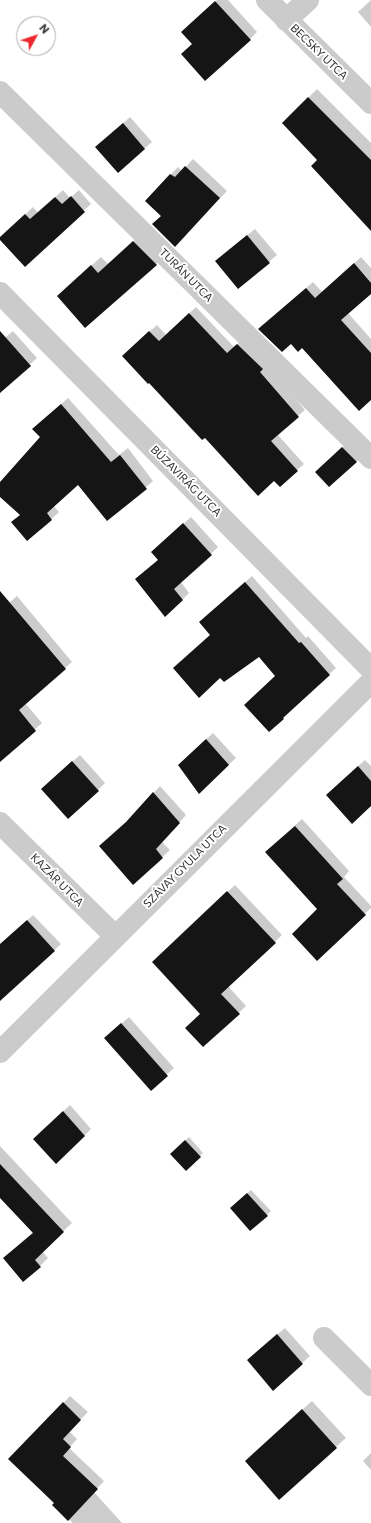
<!DOCTYPE html>
<html>
<head>
<meta charset="utf-8">
<style>
  body { margin:0 }
  #map { position:relative; width:371px; height:1523px; overflow:hidden; background:#fff; font-family:Commissioner,sans-serif }
  canvas { display:block }
  .north { position:absolute; left:16px; top:16px; width:40px; height:40px; box-sizing:border-box; background:#fff; border:1px solid #ababab; border-radius:50%; rotate:50deg; font-size:11px; font-weight:700; line-height:16px; text-align:center; color:#2e2e2e }
  .north::after { content:''; display:block; margin:auto; width:14px; height:18px; background:#ed282e; clip-path:polygon(50% 0,100% 100%,50% 72%,0 100%) }
</style>
</head>
<body>
<div id="map">
<canvas width="371" height="1523"></canvas>
<div class="north">N</div>
</div>
<script>
const ctx = document.querySelector('canvas').getContext('2d');
ctx.lineJoin = 'round';
function fillPath(path, color) {
  ctx.fillStyle = color;
  ctx.fill(path, 'evenodd');
}
function stroke(path, color, width, dash) {
  ctx.strokeStyle = color;
  ctx.lineWidth = width;
  ctx.lineCap = dash ? 'butt' : 'round';
  ctx.setLineDash(dash || []);
  ctx.stroke(path);
}
function drawText(font, color, halo, rows, align = 'center') {
  ctx.font = font + ' Commissioner,sans-serif';
  ctx.lineWidth = 4;
  ctx.setLineDash([]);
  ctx.textBaseline = 'middle';
  ctx.strokeStyle = halo;
  ctx.fillStyle = color;
  for (const [text, x, y, turn = 0] of rows) {
    ctx.save();
    ctx.translate(x, y);
    ctx.rotate((+turn || 0) * Math.PI / 180);
    ctx.textAlign = isNaN(turn) ? turn : align;
    if (halo) ctx.strokeText(text, 0, 0);
    ctx.fillText(text, 0, 0);
    ctx.restore();
  }
}
fillPath(new Path2D(`
  M217,0H228L257,32L250,39L193,44L189,25Z
  M371,0V27L358,12Z
  M317,89L371,143V215L283,123Z
  M130,117L152,142L118,172L104,140Z
  M193,159L227,191L182,238L146,201L178,167L182,171Z
  M63,190L70,198L79,190L91,204L25,266L0,239L33,207L38,213Z
  M255,229L277,255L238,288L216,261Z
  M143,233L166,255L86,327L67,287L101,257L108,264Z
  M361,257L371,268V292L348,313L371,339V399L302,346L291,343L267,322L313,282L322,292Z
  M196,307L234,347L245,338L305,410L277,434L304,464L297,470L130,349L157,325L166,335Z
  M13,331L37,358L0,392V342Z
  M68,398L119,455L128,448L153,481L108,520L78,484L53,505L59,512L28,540L21,514L0,496V483L41,437V422Z
  M346,444L360,458L356,462L316,472Z
  M191,517L218,547L181,582L189,593L182,600L136,579L159,559L160,545Z
  M252,576L306,638L308,636L336,668L269,731L276,676L259,655L211,634L207,615Z
  M17,596L72,662L25,703L42,723L5,756L0,750V611Z
  M213,733L236,758L199,792L186,758Z
  M80,755L105,783L98,790L49,782Z
  M365,760L371,766V805L334,788Z
  M160,786L186,815L162,842L170,850L133,883L131,818Z
  M302,819L349,871L344,877L371,906V908L318,959L319,909L273,845Z
  M235,885L282,935L228,986L246,1006L203,1046L201,1014L161,955Z
  M33,915L61,944L0,1000V945Z
  M129,1017L174,1068L151,1089L113,1031Z
  M70,1105L91,1129L84,1136L34,1139Z
  M189,1137L203,1153L186,1170L171,1154Z
  M0,1146L72,1223L42,1251L48,1258L40,1266L13,1250L33,1232L0,1197Z
  M251,1190L271,1211L251,1230L231,1208Z
  M285,1328L310,1356L273,1389L255,1353Z
  M70,1396L88,1412L69,1431L77,1439L69,1448L104,1481L94,1492L122,1523H73L53,1505L55,1503L9,1459Z
  M312,1401L346,1438L279,1498L255,1452Z
  M371,1453V1470L363,1461Z`), '#0003');
fillPath(new Path2D(`
  M215,1L251,40L205,81L181,54L192,44L181,32Z
  M308,97L371,160V231L311,166L317,160L282,123Z
  M123,123L145,149L118,173L95,147Z
  M185,166L220,198L175,247L152,224L161,216L145,201L170,174L175,177Z
  M71,196L85,212L25,267L0,240V237L25,214L30,219L55,197L62,204Z
  M247,235L270,263L238,289L215,261Z
  M133,241L157,265L85,328L57,296L91,265L98,273Z
  M354,263L371,283V294L341,320L371,353V400L359,411L302,348L298,352L291,344L282,352L258,329L306,288L315,298Z
  M189,313L227,353L237,344L263,369L260,372L299,417L271,441L298,471L280,487L274,481L258,496L205,438L202,440L149,383L148,384L122,356L149,331L159,341Z
  M0,331L31,366L0,393Z
  M61,404L111,462L120,455L147,489L107,521L78,485L47,513L52,520L27,541L11,522L20,515L0,497V482L40,437L32,429Z
  M342,447L357,462L329,487L315,472Z
  M183,523L212,555L174,589L183,600L165,617L135,579L158,560L151,552Z
  M245,582L299,643L301,642L330,675L283,718L284,719L269,732L244,705L275,676L259,657L224,682L220,678L199,698L173,668L210,635L199,622Z
  M0,591L66,669L19,710L36,731L0,762Z
  M206,739L229,765L199,794L178,765Z
  M72,761L99,791L68,819L41,789Z
  M358,766L371,781V806L352,824L326,795Z
  M153,792L180,823L156,849L163,858L133,885L99,846L126,822Z
  M295,826L343,879L337,884L366,915L317,961L292,934L317,909L265,852Z
  M227,891L276,943L221,994L240,1014L203,1047L185,1028L200,1014L152,962Z
  M27,920L55,951L0,1001V944Z
  M121,1023L168,1076L151,1091L104,1038Z
  M63,1111L85,1136L56,1164L33,1139Z
  M185,1140L201,1157L186,1171L170,1154Z
  M0,1164L64,1232L35,1260L41,1267L23,1282L3,1258L33,1233L0,1198Z
  M247,1193L268,1216L250,1231L230,1208Z
  M277,1334L303,1364L273,1391L247,1360Z
  M63,1402L81,1420L63,1439L71,1447L63,1456L98,1489L68,1521L52,1505L54,1503L8,1459Z
  M302,1409L337,1448L279,1500L245,1461Z`), '#151515');
stroke(new Path2D(`
  M267,0L371,103
  M286,20L308,0
  M0,92L371,458
  M0,293L371,669
  M0,823L115,936
  M0,1052L371,682
  M324,1338L371,1385`), '#cbcbcb', 22);
drawText('11px', '#2e2e2e', '#fff', [
  ["BECSKY UTCA",319,52,44],
  ["TURÁN UTCA",186,275,45],
  ["BÚZAVIRÁG UTCA",186,481,45],
  ["SZÁVAY GYULA UTCA",185,866,-45],
  ["KAZÁR UTCA",57,880,45]
]);
</script>
</body>
</html>
